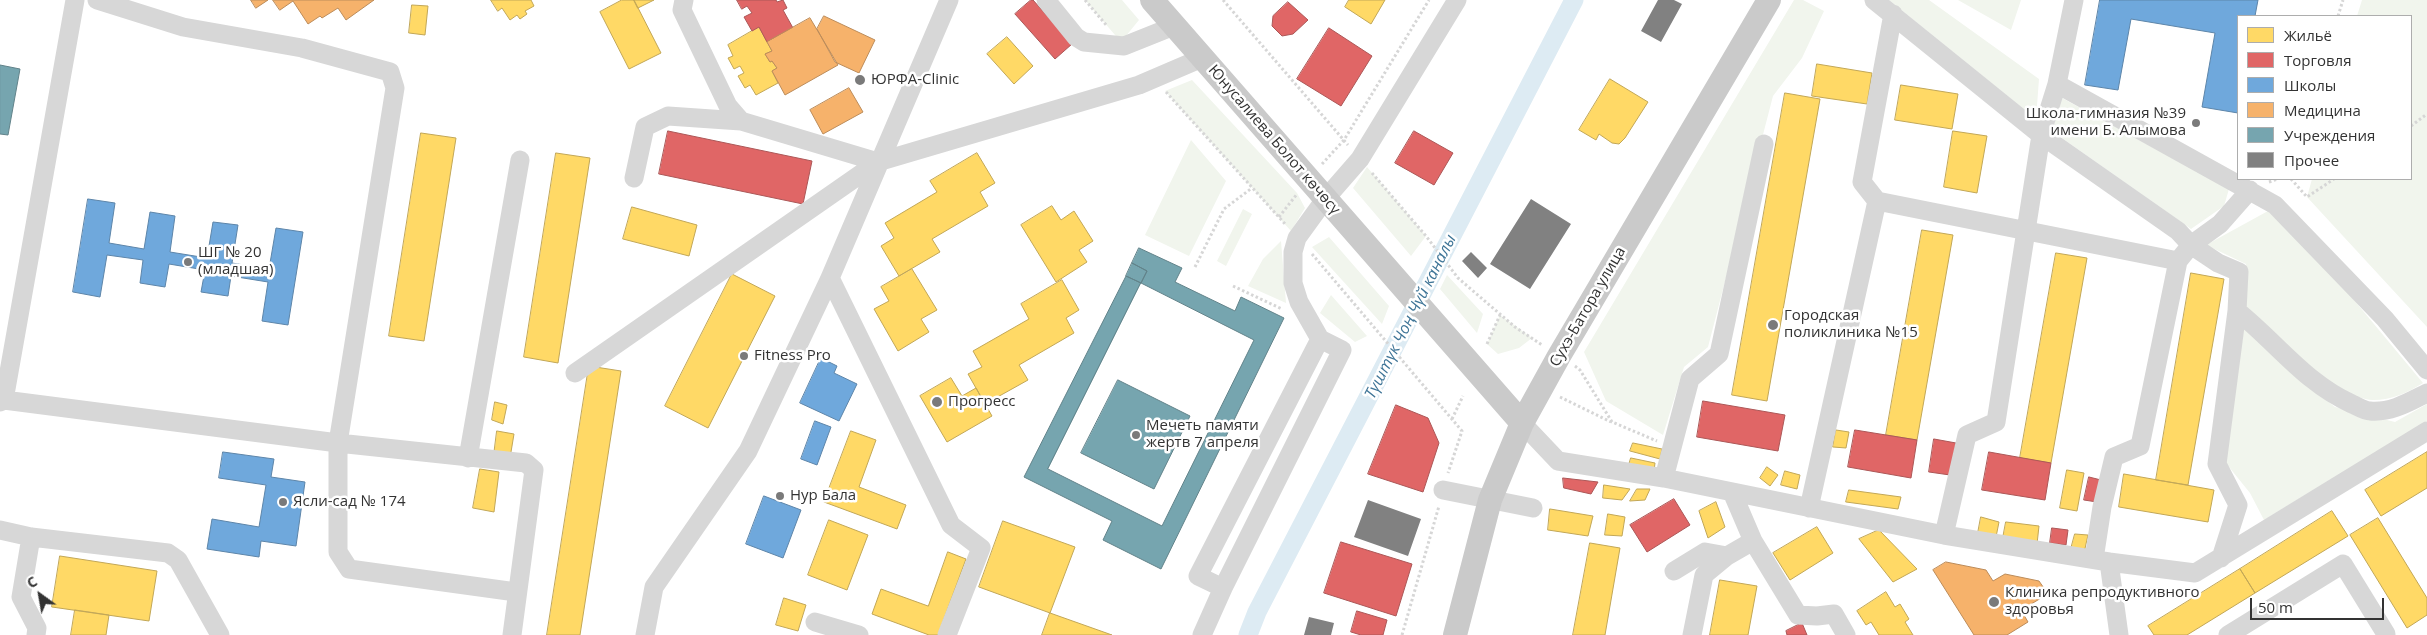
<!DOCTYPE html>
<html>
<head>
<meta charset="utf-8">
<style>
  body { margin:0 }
  #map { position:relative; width:2427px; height:635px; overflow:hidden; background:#fff; font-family:"Open Sans",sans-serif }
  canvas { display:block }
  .legend { position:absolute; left:2237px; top:15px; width:175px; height:165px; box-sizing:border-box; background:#fff; border:1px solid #adadad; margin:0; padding:6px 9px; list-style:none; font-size:15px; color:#333 }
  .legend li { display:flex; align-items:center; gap:10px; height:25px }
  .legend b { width:25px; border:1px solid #adadad }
  .north { position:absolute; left:15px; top:570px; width:50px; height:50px; -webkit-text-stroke:4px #fff; paint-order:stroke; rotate:328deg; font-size:14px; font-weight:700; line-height:20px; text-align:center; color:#333 }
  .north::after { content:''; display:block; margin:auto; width:18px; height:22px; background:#333; clip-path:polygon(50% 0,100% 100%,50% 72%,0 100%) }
  .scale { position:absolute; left:2250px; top:598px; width:134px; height:22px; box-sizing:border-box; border:2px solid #333; border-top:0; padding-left:6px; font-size:15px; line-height:18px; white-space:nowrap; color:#333; -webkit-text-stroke:4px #fff; paint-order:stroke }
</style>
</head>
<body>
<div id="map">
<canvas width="2427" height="635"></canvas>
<ul class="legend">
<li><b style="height:14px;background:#ffd966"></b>Жильё</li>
<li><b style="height:14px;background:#e06666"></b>Торговля</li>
<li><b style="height:14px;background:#6fa8dc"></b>Школы</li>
<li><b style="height:14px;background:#f6b26b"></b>Медицина</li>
<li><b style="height:14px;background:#76a5af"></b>Учреждения</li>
<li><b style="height:14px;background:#818181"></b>Прочее</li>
</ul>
<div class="north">С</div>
<div class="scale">50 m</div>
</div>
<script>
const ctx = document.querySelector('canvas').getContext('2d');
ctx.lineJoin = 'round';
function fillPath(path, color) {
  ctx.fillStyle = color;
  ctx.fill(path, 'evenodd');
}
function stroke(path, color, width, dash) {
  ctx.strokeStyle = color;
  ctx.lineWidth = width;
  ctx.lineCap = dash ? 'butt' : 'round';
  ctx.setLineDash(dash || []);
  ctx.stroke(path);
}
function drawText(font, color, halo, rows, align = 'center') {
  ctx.font = font + ' "Open Sans",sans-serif';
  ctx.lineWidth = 5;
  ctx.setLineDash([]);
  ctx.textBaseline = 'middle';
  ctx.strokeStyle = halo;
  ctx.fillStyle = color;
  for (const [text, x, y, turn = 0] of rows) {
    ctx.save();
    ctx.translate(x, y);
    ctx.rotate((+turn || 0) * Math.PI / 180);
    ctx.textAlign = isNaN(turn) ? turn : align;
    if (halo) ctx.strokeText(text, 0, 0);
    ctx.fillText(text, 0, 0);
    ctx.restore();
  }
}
fillPath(new Path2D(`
  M1085,0H1122L1139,20L1121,42Z
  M1794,0H1803L1824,11L1802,58L1773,96L1708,347L1684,367L1663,435L1606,401L1584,352Z
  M1889,0H1929L2039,79L2036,119Z
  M1958,0H2021L2011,30Z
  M2362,0H2427V327L2307,197L2312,179H2411V16H2357Z
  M1192,80L1297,193L1305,208L1291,231L1165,91Z
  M2062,98L2229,189L2224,206L2191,229L2052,131Z
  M1191,140L1226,181L1189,256L1145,235Z
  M1367,167L1426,236L1411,256L1353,188Z
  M1243,209L1252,214L1226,266L1217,261Z
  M2268,211L2344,288L2423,383C2407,393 2392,400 2373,400C2335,399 2273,332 2245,306L2246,264L2206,245Z
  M1329,237L1389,306L1382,324L1312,247Z
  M1281,241L1286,303L1248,286L1263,259Z
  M1447,275L1483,314L1477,333L1440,289Z
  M1331,295L1367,336L1355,342L1320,313Z
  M1500,315L1532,338L1519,348L1498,354L1487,344Z
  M2244,328L2286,368L2335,407L2395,422L2427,404V421L2264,520L2250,493L2225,462Z`), '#f1f5ed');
const homes = new Path2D(`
  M491,0H531L534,6L525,11L527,14L520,19L517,15L510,20L502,8L498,11Z
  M622,0H634L661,53L629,69L600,12Z
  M634,0H654L638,8Z
  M1349,0H1385L1371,24L1345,7Z
  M412,5L428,6L425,35L409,33Z
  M759,27L772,51L765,54L770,62L772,61L777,68L772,71L778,83L756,95L750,85L745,88L738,76L744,73L740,66L734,69L728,58L733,56L728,45Z
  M1007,37L1033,66L1014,84L987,54Z
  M1817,64L1872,73L1867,104L1812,96Z
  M1610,79L1648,102L1625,138L1619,144L1612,143L1599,134L1596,140L1579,130Z
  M1901,85L1958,94L1952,129L1895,120Z
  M1785,93L1820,99L1767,401L1732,395Z
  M1953,131L1987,136L1977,193L1944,187Z
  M421,133L456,138L424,341L389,336Z
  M556,153L590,158L558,363L524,357Z
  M977,153L995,183L980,192L988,206L932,239L940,252L899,276L881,246L894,238L885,223L937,192L930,181Z
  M1052,206L1061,220L1074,211L1093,241L1079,250L1087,262L1056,282L1021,225Z
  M632,207L697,225L689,256L623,239Z
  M1922,230L1953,235L1917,440L1886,435Z
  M2056,253L2087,258L2051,463L2020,458Z
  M912,269L937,310L921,319L929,332L898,351L874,309L889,301L881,287Z
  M2191,273L2224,279L2188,485L2156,480Z
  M732,274L775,296L708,428L665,406Z
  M1062,280L1079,310L1066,318L1074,333L1019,365L1028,380L985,404L968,374L982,367L973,351L1029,319L1021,304Z
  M589,366L621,371L580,635H547Z
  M951,378L962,396L976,388L992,416L947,442L920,396Z
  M495,402L507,405L503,424L492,420Z
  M1836,430L1849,432L1846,448L1833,447Z
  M497,431L514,434L510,458L494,455Z
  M851,431L876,440L859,487L906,505L897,529L824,502Z
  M1633,443L1662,449L1660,459L1630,451Z
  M2427,452V488L2381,516L2365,490Z
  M1631,458L1655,463L1654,471L1629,465Z
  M1767,467L1778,475L1770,486L1760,478Z
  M480,469L499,472L494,512L473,508Z
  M2067,470L2084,473L2077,511L2060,508Z
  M1785,471L1800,475L1797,489L1781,485Z
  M2124,474L2214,490L2208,522L2119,507Z
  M1604,485L1630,489L1622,500L1603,498Z
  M1637,489H1650L1645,500L1630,501Z
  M1849,490L1901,497L1898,509L1846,502Z
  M1716,502L1725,527L1708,538L1699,511Z
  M1550,509L1593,516L1588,536L1548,530Z
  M2332,511L2348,536L2255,593L2240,569Z
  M1608,514L1625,517L1622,536L1605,535Z
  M1981,517L1999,522L1996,537L1978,533Z
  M2378,518L2427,598V615L2407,628L2350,535Z
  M829,520L868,535L847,590L808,575Z
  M1003,521L1075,547L1050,613L979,587Z
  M2006,522L2039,526L2037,544L2003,538Z
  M1817,527L1833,553L1790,580L1773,553Z
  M1879,530L1917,569L1893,582L1859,539Z
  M2075,534L2088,535L2084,553L2071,549Z
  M1590,543L1620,548L1605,635H1573Z
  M948,552L966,559L938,635H929L872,614L881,589L928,606Z
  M60,556L157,571L149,621L52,607Z
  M2240,569L2255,593L2187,635H2154L2148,626Z
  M1720,580L1757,586L1748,635H1710Z
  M1886,592L1895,607L1900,604L1909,619L1905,622L1913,635H1879L1871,622L1866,625L1857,611Z
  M784,598L806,605L798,631L776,625Z
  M75,610L109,615L106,635H71Z
  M1050,613L1112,635H1042Z`);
fillPath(homes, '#ffd966');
stroke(homes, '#c2a757', 1);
const shops = new Path2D(`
  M737,0H776L777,2L783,0L787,8L783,10L793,28L767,42L759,27L752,31L744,17L752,13L747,6L742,9Z
  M1031,0H1033L1072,44L1055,59L1015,14Z
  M1288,2L1308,20L1293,34L1282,36L1272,26L1273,16Z
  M1329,28L1372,56L1341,106L1297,79Z
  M668,131L812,161L803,204L659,174Z
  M1414,131L1453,153L1434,185L1395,163Z
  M1703,401L1785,415L1778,451L1697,437Z
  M1396,405L1428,418L1439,443L1423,492L1368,474Z
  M1855,430L1917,440L1911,478L1848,467Z
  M1934,439L1956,443L1950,475L1929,472Z
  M1989,452L2051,463L2045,500L1982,490Z
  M2089,477L2101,480L2097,502L2084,500Z
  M1563,478L1598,482L1591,494L1564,488Z
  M1674,499L1690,525L1647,552L1630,525Z
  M2052,528L2068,530L2066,545L2050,543Z
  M1341,542L1412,564L1396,616L1324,593Z
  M1357,611L1387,620L1383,635H1361L1351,632Z
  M1802,623L1807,635H1787L1786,631Z`);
fillPath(shops, '#e06666');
stroke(shops, '#ac5757', 1);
const schools = new Path2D(`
  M2100,0H2258L2255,16H2238V113L2202,107L2215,33L2131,19L2118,90L2085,85Z
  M88,199L115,203L109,243L144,249L150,212L175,216L170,252L207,258L213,222L238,225L232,263L269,269L276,228L303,232L288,325L262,321L268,282L231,276L228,296L201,292L205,270L169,264L165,287L140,283L143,260L107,255L100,297L73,292Z
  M821,358L837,366L834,373L857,384L839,421L800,403Z
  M815,421L831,427L817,465L801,459Z
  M223,452L274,459L271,477L305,482L296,546L261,541L259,557L207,549L212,519L259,527L266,485L219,478Z
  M764,496L801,510L783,558L746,544Z`);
fillPath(schools, '#6fa8dc');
stroke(schools, '#5d85a9', 1);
const health = new Path2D(`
  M251,0H268L256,8Z
  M273,0H374L346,20L338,8L322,18L320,16L308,24L293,1L280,10Z
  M824,16L875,40L859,73L835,62L817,29Z
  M810,18L838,65L785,95L772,71L777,68L772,61L770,62L765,54L772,51L767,42Z
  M849,88L863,112L823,134L810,110Z
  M1946,562L1986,570L1993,581L2005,574L2039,581L2048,594L2021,610L2028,622L2007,635H1974L1933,570Z`);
fillPath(health, '#f6b26b');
stroke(health, '#bc8c5a', 1);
const public = new Path2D(`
  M0,65L20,69L8,135L0,134Z
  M1139,248L1182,268L1175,282L1235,311L1241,297L1284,318L1161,569L1103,540L1112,521L1024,477L1126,276L1141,283L1147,271L1132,263ZM1141,283L1254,340L1162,526L1048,469Z
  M1132,263L1147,271L1141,283L1126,276Z
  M1118,380L1190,416L1154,489L1081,453Z`);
fillPath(public, '#76a5af');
stroke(public, '#62838a', 1);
stroke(new Path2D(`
  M1248,635L1257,612L1574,0`), '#ddebf3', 19);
fillPath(new Path2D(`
  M1658,0H1674L1682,4L1661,42L1641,31Z
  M1531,199L1571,224L1530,289L1490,264Z
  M1471,252L1487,268L1478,278L1462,261Z
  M1368,500L1421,519L1408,556L1354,537Z
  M1309,617L1334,623L1331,635H1304Z`), '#818181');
stroke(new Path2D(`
  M1085,0L1107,26
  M1223,0L1348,145
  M2338,16L2343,0
  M1166,92L1286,225
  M2411,126L2427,114
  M1322,164L1344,140L1429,0
  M1372,173L1426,236L1458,278L1515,327L1542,345
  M2291,179L2307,197L2334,179
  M2269,182L2278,179
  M1279,217L1297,194
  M1312,254L1462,431L1448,473
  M1195,267L1224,209L1252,188
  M1233,286L1282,309
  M1487,344L1500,315
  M1575,366L1580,370L1612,422L1657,441
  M1560,397L1611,422
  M1452,419L1463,396
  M1402,635L1439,506`), '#d6d6d6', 3, [2.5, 2.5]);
stroke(new Path2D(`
  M97,0L183,27L302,48L390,72L395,88L338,443V552L349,569L516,592
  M684,0L682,10L728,106L741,121L878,162L1139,85L1202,58
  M1046,0L1076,37L1084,42L1124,46L1174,26
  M2057,84L2074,0
  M634,178L645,127L668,116L741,121
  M1877,201L1862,182L1893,14
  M830,278L949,0
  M2237,311C2276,342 2305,383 2352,404C2357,406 2364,411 2370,411C2391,413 2409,402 2427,393
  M1320,339L1342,350L1223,588L1198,576L1320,339L1299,302L1293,283V252L1297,238L1326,198L1360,159L1457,0
  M575,373L878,162
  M4,400L75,0
  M0,402L4,400L338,443L526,463L534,470L512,635
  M1522,423L1558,461L1664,478L1944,535L2109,562L2119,635
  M468,458L520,160
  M1664,478L1690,379L1719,354L1764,144
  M1443,490L1533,508
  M1809,508L1877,201L2178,261L2191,245L2178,231L2041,135L1874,0
  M0,530L31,537L168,553L178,560L220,635
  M1944,535L1967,435L1996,422L2041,135L2057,84L2275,205L2385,319L2427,370
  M31,537L21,597L37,628L36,635
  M1753,541L1798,615L1817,616L1834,614L1846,635
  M2221,558L2238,505L2217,464L2237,311L2239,272L2218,263L2191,245L2220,224L2250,190
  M2094,559L2102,507L2114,457L2140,446L2178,261
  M2109,562L2195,573L2427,431
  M1674,571L1705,552L1727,556
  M815,622L859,635
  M645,635L654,587L748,451L830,278L951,525L981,548L947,635
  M1202,635L1223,588
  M1692,635L1704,575L1727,556L1753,541L1732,492
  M2228,635L2343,564L2386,634`), '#d7d7d7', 19);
stroke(new Path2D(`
  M1152,0L1522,423
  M1455,635L1490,500L1522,423L1559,356L1769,0`), '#cacaca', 24);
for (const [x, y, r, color] of [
  [860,80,6,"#7a7a7a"],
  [2196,123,5,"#7a7a7a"],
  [188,262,5,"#7a7a7a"],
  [1773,325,6,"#7a7a7a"],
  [744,356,5,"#7a7a7a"],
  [937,402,6,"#7a7a7a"],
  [1136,435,5,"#7a7a7a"],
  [780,496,5,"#7a7a7a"],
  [283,502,5,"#7a7a7a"],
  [1994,602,6,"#7a7a7a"]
]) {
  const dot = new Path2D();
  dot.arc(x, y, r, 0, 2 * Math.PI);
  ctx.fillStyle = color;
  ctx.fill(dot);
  stroke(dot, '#fff', 2);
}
drawText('15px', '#333', '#fff', [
  ["ЮРФА-Clinic",871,80],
  ["Школа-гимназия №39",2186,114,"right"],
  ["имени Б. Алымова",2186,131,"right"],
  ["ШГ № 20",198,253],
  ["(младшая)",198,270],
  ["Городская",1784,316],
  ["поликлиника №15",1784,333],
  ["Fitness Pro",754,356],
  ["Прогресс",948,402],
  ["Мечеть памяти",1146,426],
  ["жертв 7 апреля",1146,443],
  ["Нур Бала",790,496],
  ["Ясли-сад № 174",293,502],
  ["Клиника репродуктивного",2005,593],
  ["здоровья",2005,610]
], 'left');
drawText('15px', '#333', '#fff', [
  ["Юнусалиева Болот көчөсү",1274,140,49],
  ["Сухэ-Батора улица",1588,307,-60]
]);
drawText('italic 16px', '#3f7597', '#fff', [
  ["Түштүк Чоң Чүй каналы",1411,317,-63]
]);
</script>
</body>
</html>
